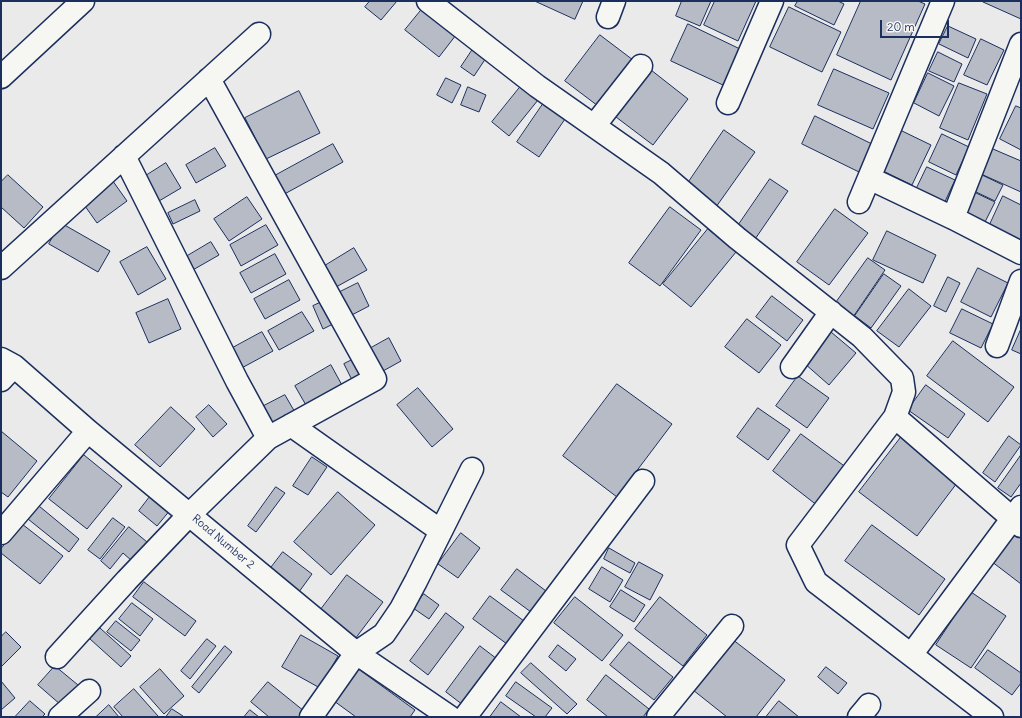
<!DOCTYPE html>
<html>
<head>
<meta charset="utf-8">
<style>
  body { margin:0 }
  #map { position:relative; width:1022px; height:718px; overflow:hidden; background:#e9eae9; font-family:Delius,sans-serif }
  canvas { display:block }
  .frame { position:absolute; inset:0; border:2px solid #1b2f5e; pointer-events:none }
  .scale { position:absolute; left:880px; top:20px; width:69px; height:18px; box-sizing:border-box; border:2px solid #1b2f5e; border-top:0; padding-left:5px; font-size:12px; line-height:14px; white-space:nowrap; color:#1b2f5e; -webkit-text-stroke:3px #f6f6f2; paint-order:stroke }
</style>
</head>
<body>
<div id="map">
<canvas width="1022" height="718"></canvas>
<div class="frame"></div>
<div class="scale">20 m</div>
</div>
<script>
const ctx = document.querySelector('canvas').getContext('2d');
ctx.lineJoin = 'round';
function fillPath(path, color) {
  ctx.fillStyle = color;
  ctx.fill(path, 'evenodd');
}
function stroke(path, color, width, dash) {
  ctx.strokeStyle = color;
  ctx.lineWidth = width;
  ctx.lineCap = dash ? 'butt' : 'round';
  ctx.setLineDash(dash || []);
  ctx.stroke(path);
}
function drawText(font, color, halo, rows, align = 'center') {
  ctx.font = font + ' Delius,sans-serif';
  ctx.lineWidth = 3;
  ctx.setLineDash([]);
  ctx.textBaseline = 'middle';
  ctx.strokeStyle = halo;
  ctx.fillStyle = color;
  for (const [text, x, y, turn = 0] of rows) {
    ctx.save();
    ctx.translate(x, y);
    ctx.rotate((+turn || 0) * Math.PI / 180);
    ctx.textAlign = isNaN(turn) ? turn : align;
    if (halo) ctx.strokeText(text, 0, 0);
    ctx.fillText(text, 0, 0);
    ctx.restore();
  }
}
const building = new Path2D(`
  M370,1H397L381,20L365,7Z
  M535,1H583L575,19Z
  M682,1H711L700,26L676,16Z
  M715,1H756L738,41L704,25Z
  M798,1H838L844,4L834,25L795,6Z
  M861,1H918L925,4L891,80L837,55Z
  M983,1H1021V19L983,2Z
  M789,7L841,32L822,72L770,47Z
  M423,8L456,35L439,57L405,30Z
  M688,24L740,49L723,85L671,61Z
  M948,26L976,39L968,58L939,44Z
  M600,35L637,63L602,109L565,81Z
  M981,39L1004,50L987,85L964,75Z
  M475,46L488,55L474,76L461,67Z
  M938,52L962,64L954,82L929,71Z
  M834,69L889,93L873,129L818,105Z
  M651,70L688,99L653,145L616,117Z
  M928,73L954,86L939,116L914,103Z
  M446,78L461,85L452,103L437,95Z
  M959,83L987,94L968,140L940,128Z
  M521,86L538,100L509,136L492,122Z
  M468,87L486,95L479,112L461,105Z
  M299,91L320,133L266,159L245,118Z
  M543,104L565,119L539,157L517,142Z
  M1016,106L1021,108V150L1000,139Z
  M815,116L872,144L859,172L802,144Z
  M724,130L755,152L716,207L686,186Z
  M900,130L931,145L912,185L881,170Z
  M942,134L969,147L956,175L929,162Z
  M333,144L343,162L279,197L269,179Z
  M215,148L226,166L196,183L186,165Z
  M993,149L1021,161V192L981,174Z
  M166,163L181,188L159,201L144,177Z
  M927,167L955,180L942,208L914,194Z
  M8,175L43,207L24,228L1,207V182Z
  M982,175L1003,185L995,201L974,191Z
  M110,177L127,201L97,223L80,199Z
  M770,179L788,191L751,245L733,233Z
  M974,192L995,202L980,232L960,221Z
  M1003,196L1021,205V245L987,231Z
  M247,197L262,219L229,241L214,219Z
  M195,200L200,211L173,224L168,213Z
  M670,207L701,230L660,286L629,263Z
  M835,209L868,233L829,285L797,262Z
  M61,223L110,251L98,272L49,244Z
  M266,225L278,245L241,266L230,245Z
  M708,229L736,252L691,307L663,284Z
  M887,231L936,255L923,283L873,260Z
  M211,242L219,255L191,271L184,258Z
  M147,247L166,279L138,295L120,262Z
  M354,248L367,270L336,287L323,267Z
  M275,254L286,274L251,293L240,273Z
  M868,258L885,270L853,317L835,304Z
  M978,268L1008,283L991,317L961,302Z
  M884,274L901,286L871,328L855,316Z
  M948,277L960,283L946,312L934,306Z
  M289,280L300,300L265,319L254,299Z
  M358,283L369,306L348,317L336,294Z
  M909,289L931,306L899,347L877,331Z
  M772,296L803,320L787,341L756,317Z
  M168,299L181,329L149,343L136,313Z
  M324,301L335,323L323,329L313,306Z
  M962,309L993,324L981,348L950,333Z
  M302,312L314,331L279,350L268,331Z
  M747,319L781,345L759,373L725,347Z
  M1021,329V354L1012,350Z
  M262,332L273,351L238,370L227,351Z
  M831,332L856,353L829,385L804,363Z
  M389,338L401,361L383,371L371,348Z
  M953,341L1014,387L988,422L927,376Z
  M360,356L371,375L354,384L344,364Z
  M331,365L343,387L307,407L295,386Z
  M798,376L829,398L807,428L776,406Z
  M617,384L672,424L617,497L563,456Z
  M926,385L965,414L948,438L908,410Z
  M418,388L453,429L432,447L397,405Z
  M285,395L296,414L268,429L258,409Z
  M209,405L227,424L213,437L196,417Z
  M171,407L195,429L160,467L135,445Z
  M758,408L790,430L768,460L737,437Z
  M1,431L37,461L8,497L1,492Z
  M801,434L847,468L818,506L773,471Z
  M902,436L960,479L917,536L859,492Z
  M1009,436L1021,445L995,482L983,473Z
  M84,455L122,486L87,529L49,499Z
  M1021,455V483L1011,497L998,488Z
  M312,457L327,467L308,495L293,486Z
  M276,487L285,493L256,532L248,526Z
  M338,492L375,525L331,575L294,542Z
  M152,494L171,509L157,526L139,511Z
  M39,506L79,539L69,552L28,519Z
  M113,518L125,527L100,559L88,550Z
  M22,524L63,556L40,584L1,553V549Z
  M872,525L945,579L919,615L845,561Z
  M129,527L147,542L132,561L123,553L110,569L101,561Z
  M1010,528L1021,537V584L987,558Z
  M461,533L480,548L458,578L438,564Z
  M609,548L635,563L630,573L604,559Z
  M283,552L312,574L296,596L267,573Z
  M639,562L663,575L650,600L625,587Z
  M602,567L623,580L610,602L589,589Z
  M517,569L546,591L531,612L501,590Z
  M347,575L383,602L352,643L316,616Z
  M144,582L196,621L185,636L133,597Z
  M621,590L645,605L634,622L610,607Z
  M971,592L1006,616L971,668L936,645Z
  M424,594L439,605L429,619L413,608Z
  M490,596L524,621L507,644L473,619Z
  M575,597L623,635L602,661L554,623Z
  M660,597L707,635L683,666L635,629Z
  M132,603L153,619L140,636L119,619Z
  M446,613L464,627L428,675L410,661Z
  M116,621L140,640L131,651L107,632Z
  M100,628L131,656L121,667L90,639Z
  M6,632L21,647L1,667V637Z
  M301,635L338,656L320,688L282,667Z
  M207,639L216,646L190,679L181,671Z
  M732,639L785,680L756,717H727L693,690Z
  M629,642L673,677L654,700L610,665Z
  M558,645L576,659L566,671L549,657Z
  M225,646L232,652L199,693L192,687Z
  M480,646L497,659L463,705L446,692Z
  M988,650L1021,673V683L1012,695L975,668Z
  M531,663L577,704L567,714L521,673Z
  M55,666L78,685L61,705L38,685Z
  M826,667L847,683L838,694L818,677Z
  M357,668L415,710L410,717H356L334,701Z
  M160,669L184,696L164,714L140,687Z
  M606,675L649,709L643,717H608L587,700Z
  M1,681L15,698L1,710Z
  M268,682L304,711L300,717H269L251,702Z
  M516,682L552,708L545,717H536L506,696Z
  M134,689L158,716L157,717H123L114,707Z
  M30,701L45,714L42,717H15Z
  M779,701L799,717H766Z
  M501,702L521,717H490Z
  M109,705L119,717H96Z
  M172,709L183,716L182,717H166Z
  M250,710L259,717H244Z`);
fillPath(building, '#b6bbc6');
stroke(building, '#1b2f5e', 1);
const minor = new Path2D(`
  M428,1L537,86L661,173L737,238L862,337L902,378L904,392L895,417L798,545L816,582L992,717
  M608,17L614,1
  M1,77L83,1
  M728,103L772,1
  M594,126L641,66
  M124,156L237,381L268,438
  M869,178L953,218L1021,253
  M859,202L943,1
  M953,218L1021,44
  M1,268L259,34
  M997,346L1021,281
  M1,359L14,366L88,431L356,653L450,717
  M792,367L831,312
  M1,380L14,366
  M895,417L1021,526
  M291,425L441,531
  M1,533L88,431
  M911,655L1021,507
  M57,657L127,580L189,515L268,438L375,379L209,79
  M60,717L89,691
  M311,717L356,653L384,634L401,609L416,581L472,469
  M465,717L643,481
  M658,717L732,626
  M859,717L869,705`);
stroke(minor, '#1b2f5e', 25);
stroke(minor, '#f6f6f2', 22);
drawText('11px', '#1b2f5e', '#f6f6f2', [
  ["Road Number 2",223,542,40]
]);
</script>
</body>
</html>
